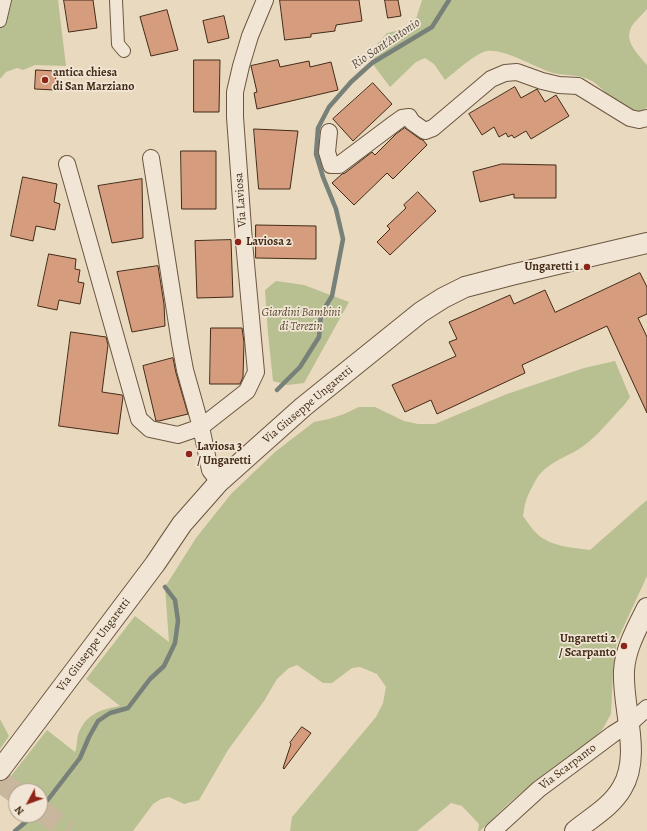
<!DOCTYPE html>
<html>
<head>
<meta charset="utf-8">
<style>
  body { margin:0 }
  #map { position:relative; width:647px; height:831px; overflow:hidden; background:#e9d9be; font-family:Alegreya,serif }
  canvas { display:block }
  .north { position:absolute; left:8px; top:783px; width:40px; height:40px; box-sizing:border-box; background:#f1e6d5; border:1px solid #ab9b89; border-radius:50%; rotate:229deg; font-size:11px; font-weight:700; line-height:16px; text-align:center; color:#432b17 }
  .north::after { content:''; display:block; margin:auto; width:14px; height:18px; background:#8f2418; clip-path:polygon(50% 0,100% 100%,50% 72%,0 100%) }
</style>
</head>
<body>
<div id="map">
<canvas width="647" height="831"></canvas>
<div class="north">N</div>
</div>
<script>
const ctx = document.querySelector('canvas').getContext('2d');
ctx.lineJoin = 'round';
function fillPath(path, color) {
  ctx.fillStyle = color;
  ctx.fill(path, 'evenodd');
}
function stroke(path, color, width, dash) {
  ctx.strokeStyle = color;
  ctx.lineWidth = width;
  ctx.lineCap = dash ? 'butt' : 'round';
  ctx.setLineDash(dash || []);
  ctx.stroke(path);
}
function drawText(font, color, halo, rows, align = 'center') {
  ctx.font = font + ' Alegreya,serif';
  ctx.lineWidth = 3.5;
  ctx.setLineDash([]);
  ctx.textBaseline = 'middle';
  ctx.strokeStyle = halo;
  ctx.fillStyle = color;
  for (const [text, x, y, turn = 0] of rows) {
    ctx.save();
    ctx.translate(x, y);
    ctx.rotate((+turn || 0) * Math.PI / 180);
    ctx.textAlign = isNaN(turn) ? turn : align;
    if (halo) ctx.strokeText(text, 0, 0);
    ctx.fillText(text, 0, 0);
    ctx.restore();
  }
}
fillPath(new Path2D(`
  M0,0H58L66,66L35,65L23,70L17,68L6,72L0,79Z
  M422,0H647V9C643,14 638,18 634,23C621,39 637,53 647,65V107L645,109L636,113C631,111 626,109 622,107C611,100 603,88 592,81C579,74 567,76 553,73C536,68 504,48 487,51C477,52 454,73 445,80L434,64L425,58L416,62L390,87L372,63L369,54L387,33L401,30L409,25L416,19Z
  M276,281L304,285L349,302L304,383L288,385L273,381L268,333L265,290Z
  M615,361L630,397C625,405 620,409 614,416C603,428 593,440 579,449C566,457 550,462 540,474C537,477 527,496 526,501C524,506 524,511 523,516C529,524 535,534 544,539C557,547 575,548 590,550L647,500V576L617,641L613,670L611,714L602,730L593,739L544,774L509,803L480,831H478L479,824L462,806L451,803L417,831H290L292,817L376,717L383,703L386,687L377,674L360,667L352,668L332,683H323L297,665L289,668L277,679L264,701L228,750L199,800L184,804L169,797L161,799L153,804L133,831H15L26,815H40V791H16V806L0,793V790L47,730L75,752C78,745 76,736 80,730C88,713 103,709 120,706L86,679L135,616L169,642L165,587L196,538L231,494L275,452L314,422L329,419L344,414L359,407H375L404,421L418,424H435L507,394L584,368Z
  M0,719L9,736L0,749Z`), '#b8bf90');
stroke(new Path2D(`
  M277,390L300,367L319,337L321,314L332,296L343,239L336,209L323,177L316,154L318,128L329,107L351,82L372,63L432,27L449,0
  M40,810L80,758L89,737L98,721L110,713L128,708L150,679L164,666L175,643L178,621L175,600L165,587
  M15,831L34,815`), '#778079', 4.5);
const building = new Path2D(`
  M64,0H93L97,28L69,32Z
  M280,0H359L362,21L336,25V27L335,28V31L311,34V37L285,40Z
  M385,0H398L401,16L388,18Z
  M167,10L178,50L151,56L140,17Z
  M224,16L229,38L208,43L203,21Z
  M194,60H220L219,112H194Z
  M278,60L280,67L309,61L310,67L331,62L338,90L257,109L254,93L257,92L251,66Z
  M36,70L56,71L55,90L35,89Z
  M373,83L392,104L353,141L333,119Z
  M515,87L521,98L537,89L545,102L556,95L569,116L531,139L526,131L514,138L512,135L508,137L506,133L499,137L494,127L482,135L469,114Z
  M405,128L420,139L423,140L427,145L393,179L387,173L354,205L332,183L342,174L345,173L372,152L375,155L396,134Z
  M254,129L298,131L290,189H259Z
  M181,151H216V209H182Z
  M502,164L556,165V198H514V194L480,202L473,172Z
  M23,177L57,184L54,202L60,204L55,230L36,226L33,241L11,236Z
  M142,179L143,238L112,243L98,186Z
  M418,192L436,211L390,255L377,242L390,229L387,226L406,208L404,205Z
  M256,225L316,226V259L256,258Z
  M231,240L233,297L197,298L195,241Z
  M49,254L76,259L75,269L80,270L78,282L84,283L80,304L59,300L57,310L38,306Z
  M158,266L164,304L165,326L132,332L117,272Z
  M640,273L647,287V314L638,318L647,337V413L607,326L522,365L525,373L437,414L431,400L405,412L392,385L456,356L449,342L457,339L449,322L510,295L514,304L545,290L555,312Z
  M211,328H242L244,342L243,377L240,384H210Z
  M71,332L106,337L108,345L102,392L122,395L123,397L118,434L59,426Z
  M173,358L176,373L188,414L159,421H156L143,366Z
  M302,727L311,733L284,769L283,768L291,744L290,743Z`);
fillPath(building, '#d59c7e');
stroke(building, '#432b17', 1);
stroke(new Path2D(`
  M0,781L16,793
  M40,810L69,831`), '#c8b69d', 22, [22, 11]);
const pedestrian = new Path2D(`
  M116,0L118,44L124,51
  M0,21L5,0`);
const minor = new Path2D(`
  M329,132L327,152L331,165H339L395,123L402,118L409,117L412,122L425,131L433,128L491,79L505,73L517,72L542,81L559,85L578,86L630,118L639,120L647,118
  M151,158L180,343L185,370L201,427L210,470L219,482
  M67,164L139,419L150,429L178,435L201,427L247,391L256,372L244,242L235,117V92L241,66L250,36L265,0
  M493,831L539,789L585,755L613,734L629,724L647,708`);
const tertiary = new Path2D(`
  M0,770L155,564L182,524L219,482L303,407L421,312L443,298L465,287L511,275L647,243
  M575,831C592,817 611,807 622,788C642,755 622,708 624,671C625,649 637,628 647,608`);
stroke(pedestrian, '#6c5641', 14);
stroke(minor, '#6c5641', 18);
stroke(tertiary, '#6c5641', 22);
stroke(pedestrian, '#f1e6d5', 12);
stroke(minor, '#f1e6d5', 16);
stroke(tertiary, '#f1e6d5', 20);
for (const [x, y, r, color] of [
  [45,80,4,"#8f2418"],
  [238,242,4,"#8f2418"],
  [587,267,4,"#8f2418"],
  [189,454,4,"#8f2418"],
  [624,646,4,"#8f2418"]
]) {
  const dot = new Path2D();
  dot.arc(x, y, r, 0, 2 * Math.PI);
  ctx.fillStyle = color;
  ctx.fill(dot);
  stroke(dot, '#f1e6d5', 1.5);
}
drawText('bold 12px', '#432b17', '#f1e6d5', [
  ["antica chiesa",53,73],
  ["di San Marziano",53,87],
  ["Laviosa 2",246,242],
  ["Ungaretti 1",579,267,"right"],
  ["Laviosa 3",197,447],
  ["/ Ungaretti",197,461],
  ["Ungaretti 2",616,639,"right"],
  ["/ Scarpanto",616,653,"right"]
], 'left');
drawText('12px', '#432b17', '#f1e6d5', [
  ["Via Laviosa",241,200,-94],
  ["Via Giuseppe Ungaretti",308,405,-40],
  ["Via Giuseppe Ungaretti",94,645,-53],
  ["Via Scarpanto",568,767,-37]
]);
drawText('italic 12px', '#5a492f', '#f1e6d5', [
  ["Giardini Bambini",301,313],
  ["di Terezin",301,327]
]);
drawText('italic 13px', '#594e40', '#f1e6d5', [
  ["Rio Sant'Antonio",386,44,-34]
]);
</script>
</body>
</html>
